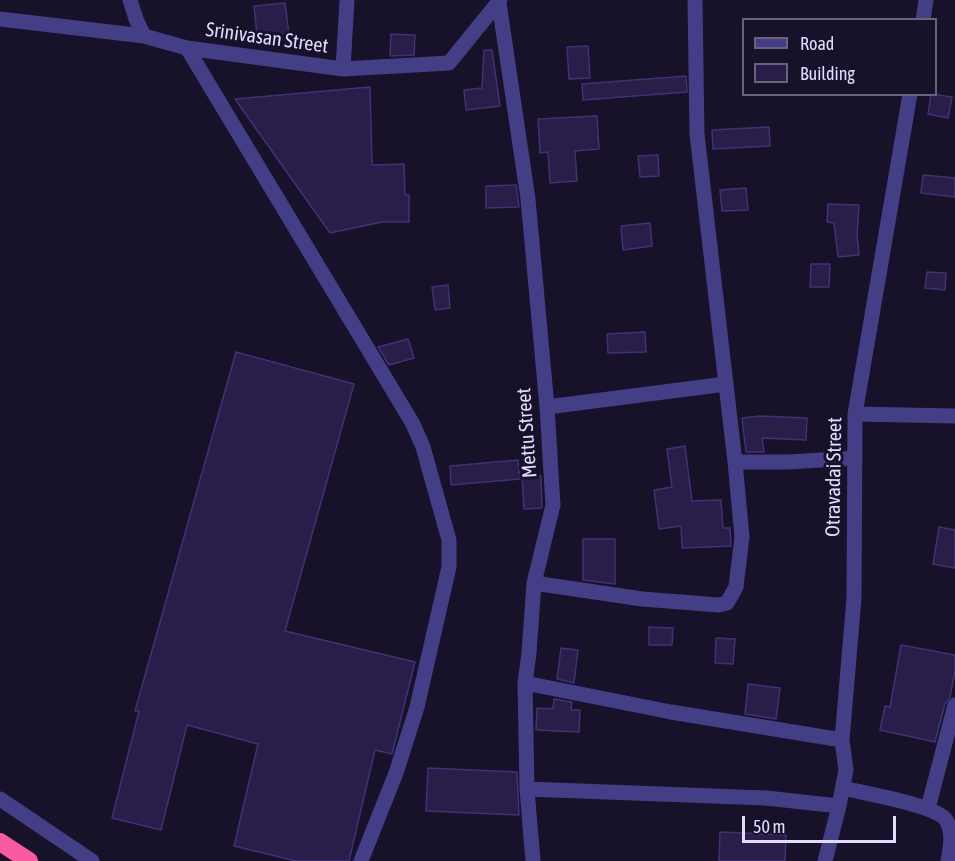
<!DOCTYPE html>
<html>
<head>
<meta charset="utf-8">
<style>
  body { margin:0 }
  #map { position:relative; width:955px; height:861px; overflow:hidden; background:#17112a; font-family:"Asap Condensed",sans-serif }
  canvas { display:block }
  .legend { position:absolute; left:742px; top:18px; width:195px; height:78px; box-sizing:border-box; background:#17112a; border:2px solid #68627f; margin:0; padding:8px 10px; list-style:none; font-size:18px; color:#e1dbfe }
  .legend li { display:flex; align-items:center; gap:12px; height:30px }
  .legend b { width:30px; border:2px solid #68627f }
  .scale { position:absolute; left:742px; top:816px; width:154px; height:27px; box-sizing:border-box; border:3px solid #e1dbfe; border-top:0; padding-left:8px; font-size:18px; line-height:21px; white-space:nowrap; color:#e1dbfe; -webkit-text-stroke:4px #17112a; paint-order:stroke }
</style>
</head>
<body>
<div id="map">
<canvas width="955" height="861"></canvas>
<ul class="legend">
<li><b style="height:8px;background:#443e87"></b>Road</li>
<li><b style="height:16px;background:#291e4a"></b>Building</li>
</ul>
<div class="scale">50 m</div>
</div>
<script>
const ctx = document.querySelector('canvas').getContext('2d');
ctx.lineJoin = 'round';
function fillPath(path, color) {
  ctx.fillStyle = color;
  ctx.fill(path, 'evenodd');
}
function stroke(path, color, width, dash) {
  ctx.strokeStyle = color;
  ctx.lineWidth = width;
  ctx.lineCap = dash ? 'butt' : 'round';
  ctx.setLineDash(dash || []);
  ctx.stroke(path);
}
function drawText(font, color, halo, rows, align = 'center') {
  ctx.font = font + ' "Asap Condensed",sans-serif';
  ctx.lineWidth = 6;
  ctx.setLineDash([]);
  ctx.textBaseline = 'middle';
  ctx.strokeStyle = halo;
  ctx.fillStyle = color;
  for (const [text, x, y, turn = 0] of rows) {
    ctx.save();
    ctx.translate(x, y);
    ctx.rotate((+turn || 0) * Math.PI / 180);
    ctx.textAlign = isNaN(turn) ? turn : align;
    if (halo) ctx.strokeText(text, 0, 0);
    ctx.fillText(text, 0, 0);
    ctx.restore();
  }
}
const building = new Path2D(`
  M285,3L290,42L258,45L254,6Z
  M391,34L415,35L414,55L390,56Z
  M588,46L590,78L569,79L567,47Z
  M484,50H492L500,106L466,110L464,90L482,88Z
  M686,76L687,92L583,100L582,84Z
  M370,87L372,165L404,164L405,195H409V222H382L330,233L235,99Z
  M931,94L952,97L948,118L928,114Z
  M597,116L599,149L575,151L577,181L550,183L548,152L540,153L538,119Z
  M769,127L770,146L713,149L712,130Z
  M658,155L659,176L640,177L638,156Z
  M923,175L955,178V197L921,193Z
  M516,185L519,207L486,208V186Z
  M746,188L748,210L722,211L720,190Z
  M828,204L859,205L857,234L859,255L838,257L834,223L827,222Z
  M650,223L652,246L623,250L621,226Z
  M811,264H830L829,287H810Z
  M927,272L946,273L945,290L925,288Z
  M448,285L450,308L435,310L432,287Z
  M645,332L646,352L608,353L607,334Z
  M408,339L414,358L389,365L378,347Z
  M236,352L354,384L285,631L415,662L392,754L375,750L349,861H296L234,846L258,744L187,725L161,830L112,818L139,711H135Z
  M760,416L807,418L806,440L762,438L764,452H746L742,418Z
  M685,446L692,501L721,500L723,528H730L731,546L682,548L681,526L659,529L654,490L672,487L667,449Z
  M518,460L520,479L451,485L450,466Z
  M541,476L542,508L524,509L522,477Z
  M939,527L955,530V568L933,564Z
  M583,539H615V584L583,580Z
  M649,627L673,628L672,645H649Z
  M716,638L735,639L733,664L715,663Z
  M901,645L955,655V671L950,697L945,704L935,742L880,730L885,706L890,707Z
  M561,648L578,650L574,683L557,679Z
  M748,684L780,688L776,719L745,714Z
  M554,699L572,702L571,710H580L579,732L536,730L537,708L553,709Z
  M428,768L517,772L519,815L426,811Z
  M720,832L786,835L785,861H719Z`);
fillPath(building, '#291e4a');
stroke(building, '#413175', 1.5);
stroke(new Path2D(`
  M130,0L136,19L144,36
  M499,3L528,199L547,407L553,505L534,583L529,653L525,683L527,789L533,861
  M0,19L144,36L187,48L343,69L449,63L500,0
  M923,20L926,0
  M187,48L413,424L423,447L449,540V567L417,707L396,773L361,861
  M343,69L347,0
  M547,407L726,384
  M855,414L955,416
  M735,462H788L855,458
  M534,583L642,599L719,605L727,603L736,587L742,537L735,462L697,134L695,0
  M525,683L671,712L842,740
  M843,788C863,793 936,805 946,820C954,833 950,847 948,861
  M527,789L766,798L839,806
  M0,799L92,861
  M928,808L955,705
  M825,861L839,806L846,770L842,740L854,598L855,414L910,94`), '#443e87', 15);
stroke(new Path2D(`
  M0,842L29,861`), '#fa5aa0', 18);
drawText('20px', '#e1dbfe', '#17112a', [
  ["Srinivasan Street",267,38,8],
  ["Mettu Street",527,433,-94],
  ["Otravadai Street",834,477,-89]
]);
</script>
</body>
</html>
